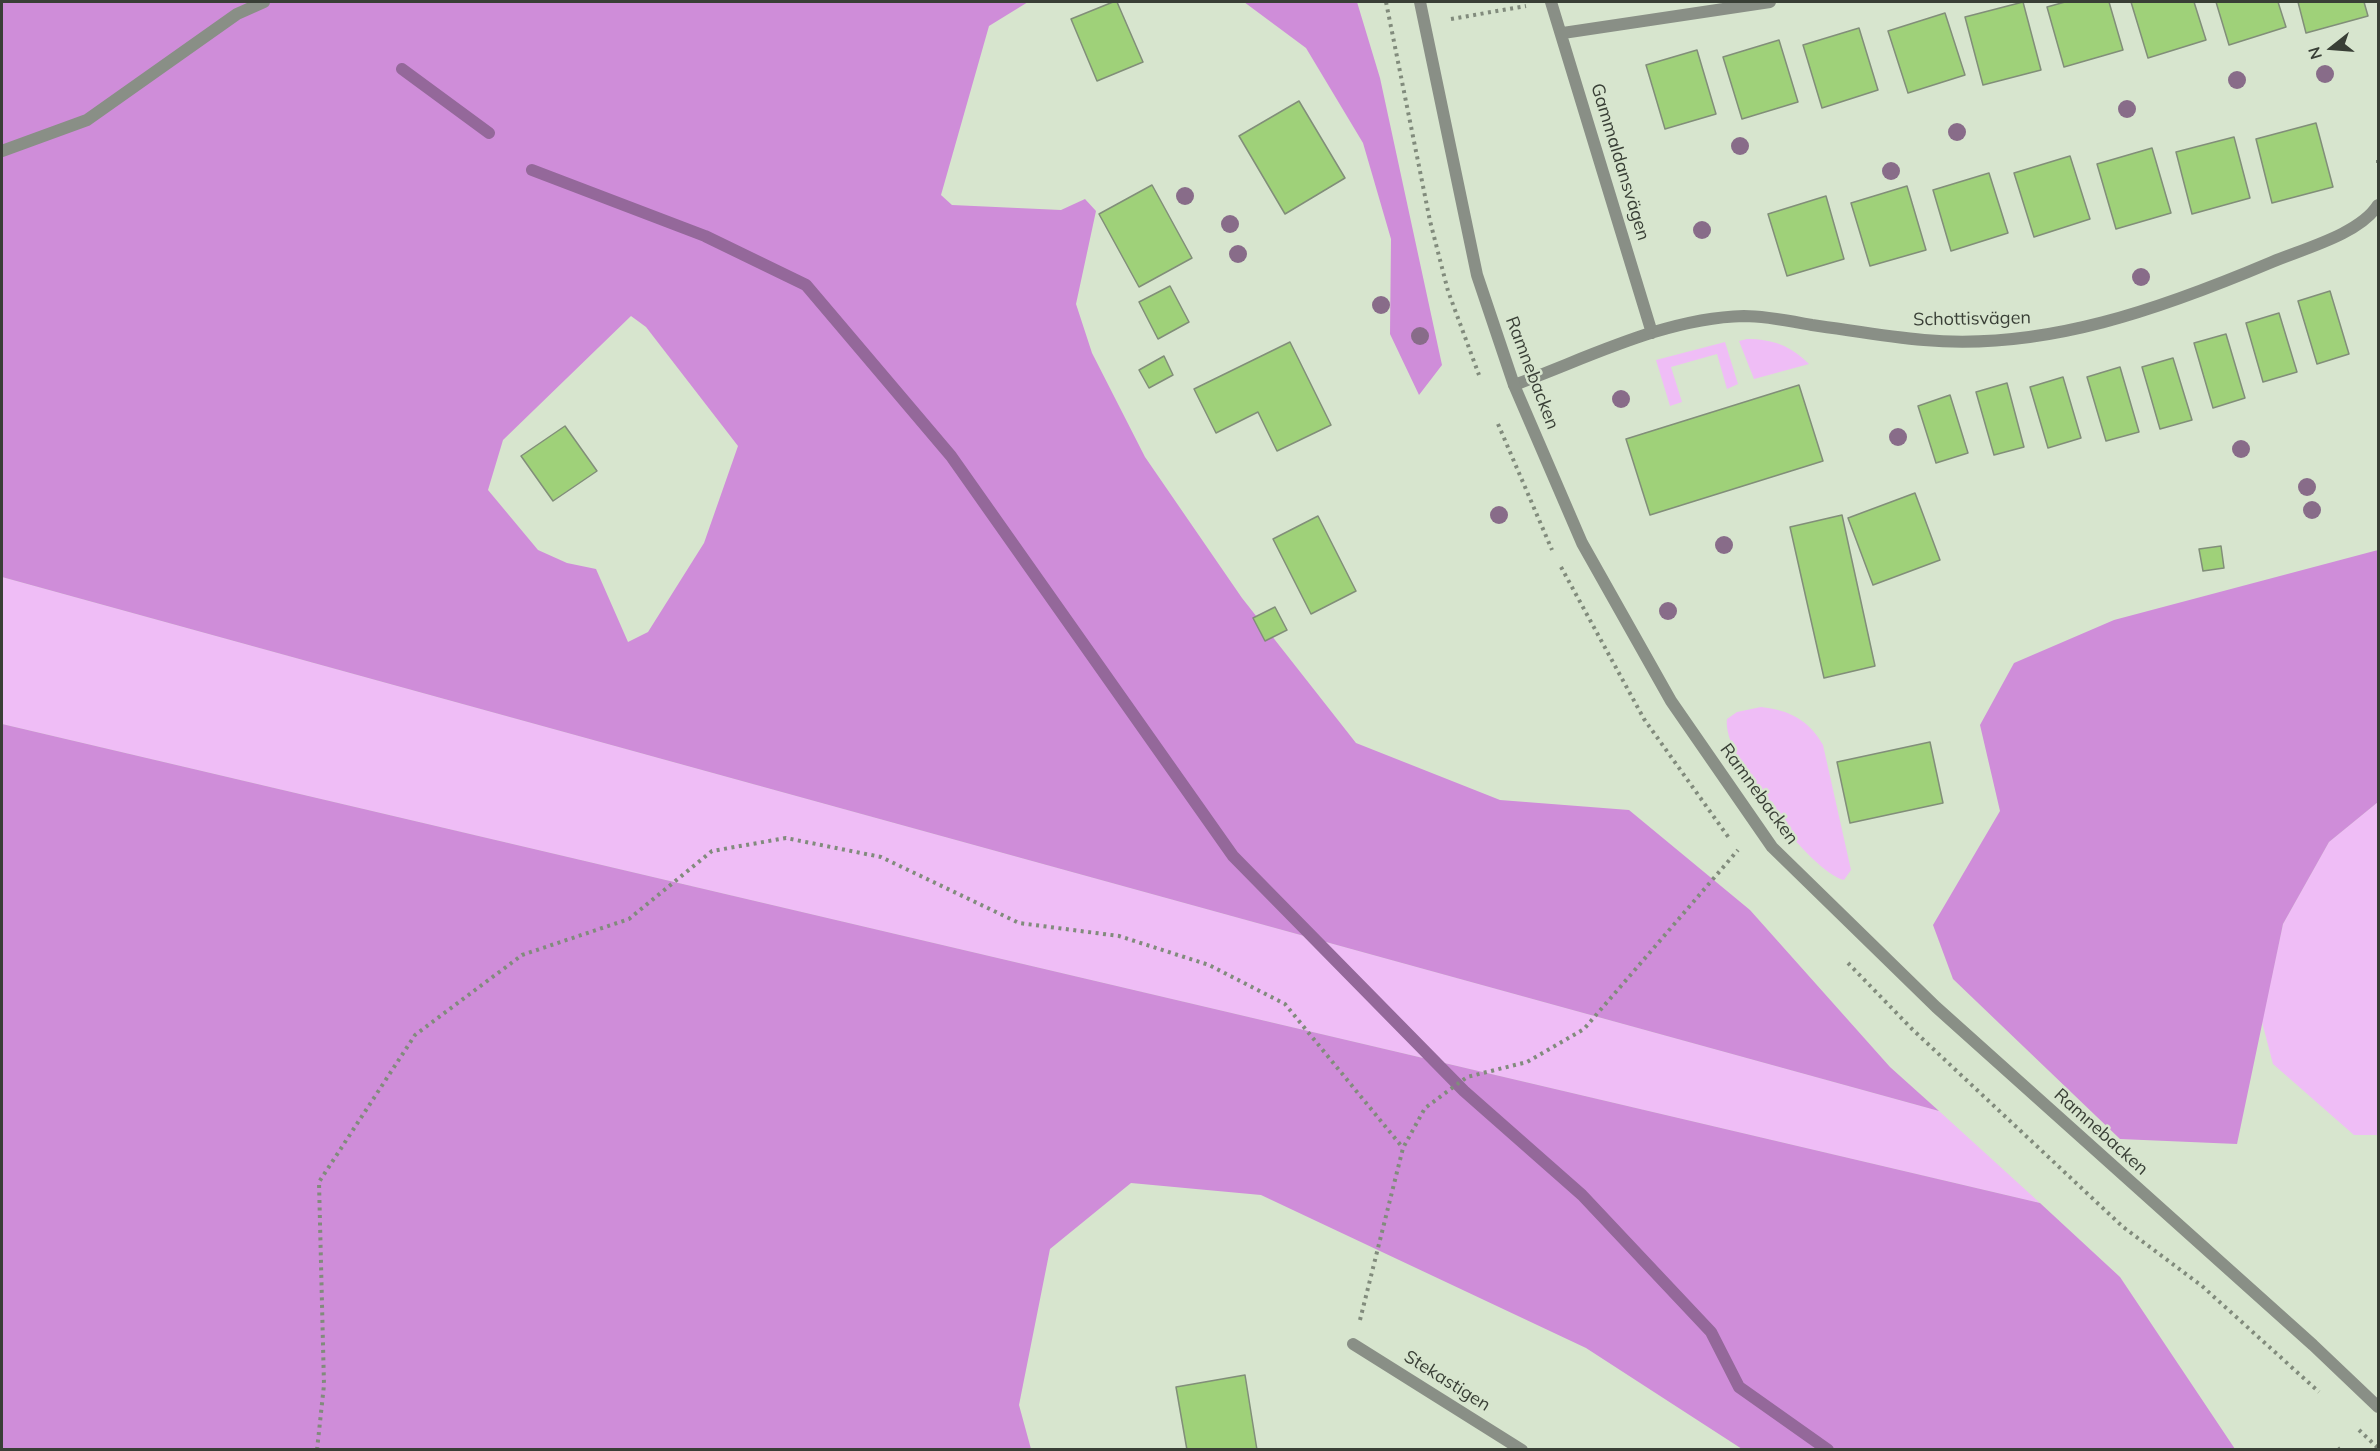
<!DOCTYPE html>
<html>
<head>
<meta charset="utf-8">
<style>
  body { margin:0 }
  #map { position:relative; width:2380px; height:1451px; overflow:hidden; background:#d7e5ce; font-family:Mulish,sans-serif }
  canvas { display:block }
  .frame { position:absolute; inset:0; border:3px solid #393f36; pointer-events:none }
  .north { position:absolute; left:2302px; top:18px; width:60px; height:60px; -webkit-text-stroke:4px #d7e5ce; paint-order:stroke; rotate:253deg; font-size:16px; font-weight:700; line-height:24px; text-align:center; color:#393f36 }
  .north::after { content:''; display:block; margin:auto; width:21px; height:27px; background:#393f36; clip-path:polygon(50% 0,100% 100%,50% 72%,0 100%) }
</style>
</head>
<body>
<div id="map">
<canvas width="2380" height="1451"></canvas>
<div class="frame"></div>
<div class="north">N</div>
</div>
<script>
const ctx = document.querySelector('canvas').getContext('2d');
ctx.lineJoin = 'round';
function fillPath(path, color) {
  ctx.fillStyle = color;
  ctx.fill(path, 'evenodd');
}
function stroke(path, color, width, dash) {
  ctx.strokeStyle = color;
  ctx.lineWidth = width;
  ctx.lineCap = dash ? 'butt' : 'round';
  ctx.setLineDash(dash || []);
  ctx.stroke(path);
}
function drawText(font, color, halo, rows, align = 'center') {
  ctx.font = font + ' Mulish,sans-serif';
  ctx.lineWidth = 5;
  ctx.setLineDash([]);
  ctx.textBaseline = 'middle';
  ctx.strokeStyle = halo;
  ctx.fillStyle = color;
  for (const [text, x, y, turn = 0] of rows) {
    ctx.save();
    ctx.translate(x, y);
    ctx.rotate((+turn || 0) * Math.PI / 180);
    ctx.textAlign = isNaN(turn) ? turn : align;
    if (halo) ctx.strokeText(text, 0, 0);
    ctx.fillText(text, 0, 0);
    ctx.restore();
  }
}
fillPath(new Path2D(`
  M1747,339C1773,339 1791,346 1809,364L1754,379L1739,341Z
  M1725,342L1738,384L1727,389L1717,354L1671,367L1682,402L1670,406L1656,360Z
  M2,577L1939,1111L2040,1203L2,724Z
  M1761,707C1789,710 1809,720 1823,745L1851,870L1844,880C1810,872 1721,755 1727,719L1737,712Z
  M2378,802V1135H2354L2273,1064L2262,1022L2283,924L2329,842Z`), '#efbdf6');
fillPath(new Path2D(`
  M2,2H1028L989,26L941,195L952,205L1061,210L1085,199L1096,211L1076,304L1092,353L1145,457L1242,598L1356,743L1500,800L1629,810L1750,910L1890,1067L1939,1111L2,577ZM631,316L646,327L738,446L704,543L648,632L628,642L596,569L567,563L538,550L488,490L503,440Z
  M1244,2H1357L1380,78L1442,365L1419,395L1390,334L1391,239L1363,143L1306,48Z
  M2378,550V802L2329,842L2283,924L2237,1144L2120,1139L1953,979L1933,925L2000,811L1980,725L2014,663L2114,620Z
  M2,724L2040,1203L2120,1277L2235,1449H1742L1586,1348L1261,1195L1131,1183L1050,1249L1019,1405L1031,1449H2Z`), '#cf8dd9');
stroke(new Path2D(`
  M402,69L489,133
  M532,170L705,236L806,285L951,456L1233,856L1464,1091L1582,1195L1711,1332L1739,1387L1828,1450`), '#94689a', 12);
const building = new Path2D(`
  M1113,2H1117L1143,62L1097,81L1071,19Z
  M2023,2L2041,70L1983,85L1965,17Z
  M2065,2H2109L2123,50L2064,67L2047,7Z
  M2131,2H2194L2206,40L2148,58Z
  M2216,2H2278L2286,27L2229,45Z
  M2298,2H2364L2368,16L2306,33Z
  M1945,13L1965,75L1908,93L1888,31Z
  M1859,28L1878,90L1822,108L1803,45Z
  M1779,40L1798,102L1742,119L1723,57Z
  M1697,50L1716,114L1665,129L1646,65Z
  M1299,101L1345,178L1285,214L1239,136Z
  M2316,123L2333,187L2272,203L2256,139Z
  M2234,137L2250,198L2192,214L2176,152Z
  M2152,148L2171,213L2116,229L2097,164Z
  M2070,156L2090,219L2034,237L2014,173Z
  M1989,173L2008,233L1951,251L1933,190Z
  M1152,185L1192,258L1139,287L1099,214Z
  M1907,186L1926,250L1870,266L1851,203Z
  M1826,196L1844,259L1787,276L1768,214Z
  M1170,286L1189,322L1158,339L1139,302Z
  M2330,291L2349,354L2317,364L2298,301Z
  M2279,313L2297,372L2263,382L2246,323Z
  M2226,334L2245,398L2213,408L2194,343Z
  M1290,342L1331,425L1277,451L1258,412L1216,433L1194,389Z
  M1164,356L1173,375L1149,388L1139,370Z
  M2173,358L2192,420L2160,429L2142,367Z
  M2120,367L2139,432L2106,441L2087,377Z
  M2063,377L2081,438L2048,448L2030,387Z
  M2007,383L2024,447L1994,455L1976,392Z
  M1799,385L1823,461L1650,515L1626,439Z
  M1950,395L1968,453L1936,463L1918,406Z
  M565,426L597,471L553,501L521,456Z
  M1915,493L1940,560L1873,585L1848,518Z
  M1842,515L1875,666L1824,678L1790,527Z
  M1318,516L1356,591L1311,614L1273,539Z
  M2221,546L2224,568L2203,571L2199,549Z
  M1275,607L1287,630L1265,641L1253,618Z
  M1930,742L1943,803L1850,823L1837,762Z
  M1245,1375L1257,1450H1187L1176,1387Z`);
fillPath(building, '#9fd179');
stroke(building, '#818e79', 1.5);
stroke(new Path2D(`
  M1386,2L1430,221L1448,291L1479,375
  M1451,19L1526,6
  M2378,160V167
  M1498,424L1552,550
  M1561,567L1644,719L1729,838
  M1848,963L1912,1029L2123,1227L2202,1286L2319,1392
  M1360,1320L1403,1148L1425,1108L1467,1077L1527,1062L1584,1029L1738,850
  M2359,1430L2378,1448
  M317,1450L324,1385L319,1182L415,1035L522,955L629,919L712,851L786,838L881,857L1019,923L1119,936L1209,965L1285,1004L1403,1148
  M2338,1450L2342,1447`), '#818b7c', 4, [3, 4.5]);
stroke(new Path2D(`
  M1551,2L1652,333
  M1563,33L1770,2
  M1514,385C1588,358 1664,318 1744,316C1766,316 1790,321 1812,325C1849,330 1887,337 1924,340C2045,351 2163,308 2272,262C2303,249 2360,234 2378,205
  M1353,1344L1522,1450`), '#898f86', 12);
stroke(new Path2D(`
  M1420,2L1477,275L1514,385L1582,543L1671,701L1772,847L1936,1007L2313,1345L2378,1407
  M2,151L87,120L237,14L264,2`), '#898f86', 12);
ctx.fillStyle = '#886c89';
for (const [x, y] of [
  [2325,74],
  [2237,80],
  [2127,109],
  [1957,132],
  [1740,146],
  [1891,171],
  [1185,196],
  [1230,224],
  [1702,230],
  [1238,254],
  [2141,277],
  [1381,305],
  [1420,336],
  [1621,399],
  [1898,437],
  [2241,449],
  [2307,487],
  [2312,510],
  [1499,515],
  [1724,545],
  [1668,611]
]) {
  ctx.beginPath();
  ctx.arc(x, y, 9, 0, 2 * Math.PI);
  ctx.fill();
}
drawText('18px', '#393f36', '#d7e5ce', [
  ["Gammaldansvägen",1620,162,73],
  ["Schottisvägen",1972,319,-1],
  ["Ramnebacken",1532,373,69],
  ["Ramnebacken",1759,794,54],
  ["Ramnebacken",2101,1132,42],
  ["Stekastigen",1447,1381,32]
]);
</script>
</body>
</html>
